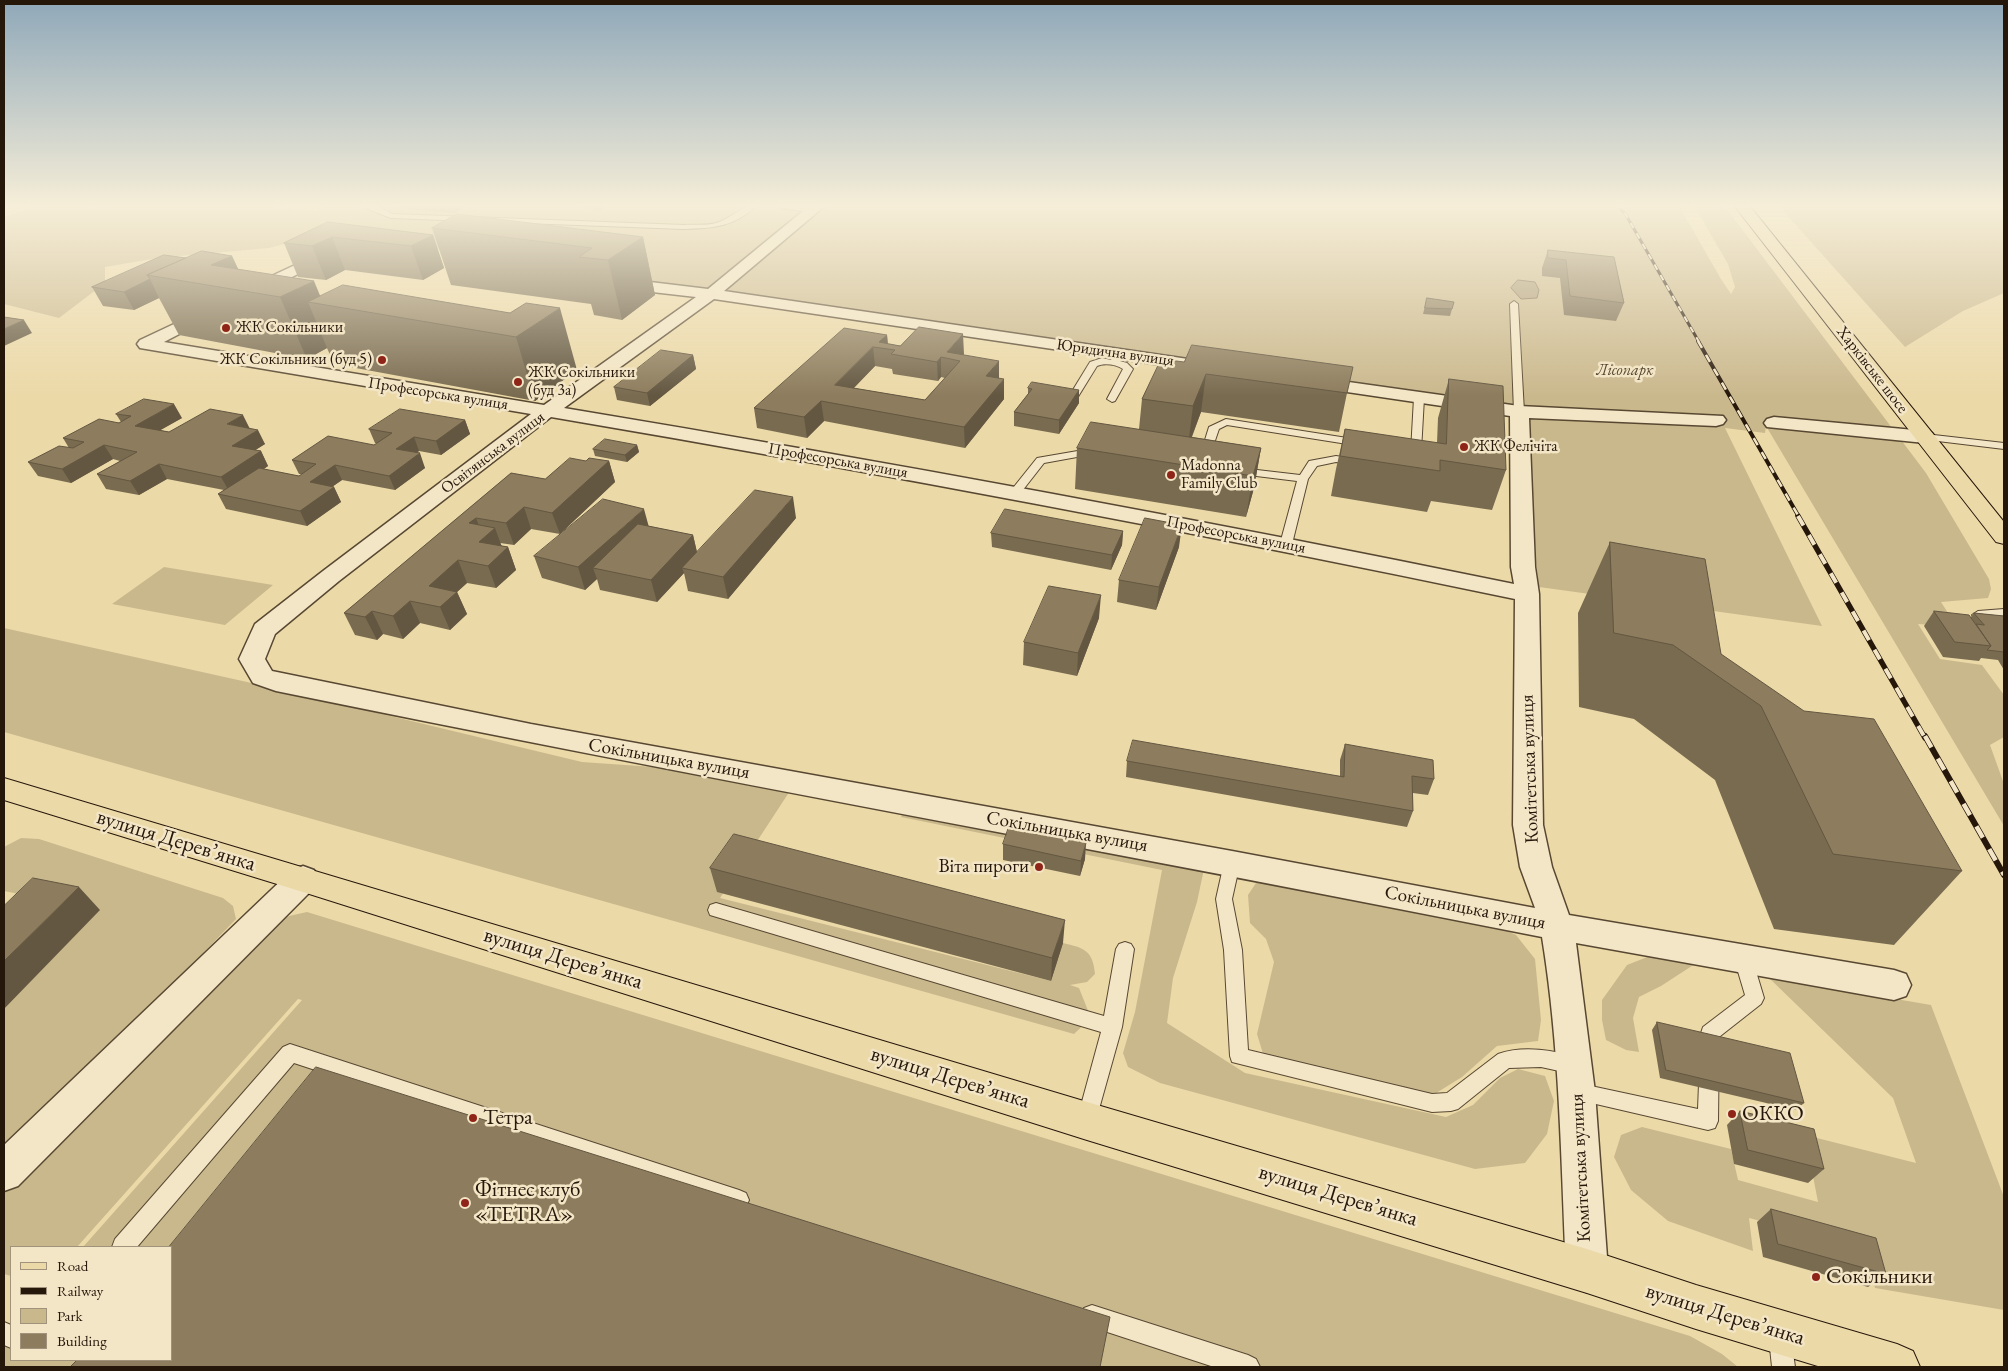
<!DOCTYPE html>
<html>
<head>
<meta charset="utf-8">
<style>
  body { margin:0 }
  #map { position:relative; width:2008px; height:1371px; overflow:hidden; background:#ecd9a8; font-family:"EB Garamond",serif }
  canvas { display:block }
  .frame { position:absolute; inset:0; border:5px solid #26170b; pointer-events:none }
  .legend { position:absolute; left:10px; top:1246px; width:162px; height:115px; box-sizing:border-box; background:#f3e6c6; border:1px solid #a1937b; margin:0; padding:6px 9px; list-style:none; font-size:15px; color:#26170b }
  .legend li { display:flex; align-items:center; gap:10px; height:25px }
  .legend b { width:25px; border:1px solid #a1937b }
</style>
</head>
<body>
<div id="map">
<canvas width="2008" height="1371"></canvas>
<div class="frame"></div>
<ul class="legend">
<li><b style="height:6px;background:#ecd9a8"></b>Road</li>
<li><b style="height:6px;background:#26170b"></b>Railway</li>
<li><b style="height:14px;background:#cab88d"></b>Park</li>
<li><b style="height:14px;background:#8d7c5d"></b>Building</li>
</ul>
</div>
<script>
const ctx = document.querySelector('canvas').getContext('2d');
ctx.lineJoin = 'round';
function fillPath(path, color) {
  ctx.fillStyle = color;
  ctx.fill(path, 'evenodd');
}
function stroke(path, color, width, dash) {
  ctx.strokeStyle = color;
  ctx.lineWidth = width;
  ctx.lineCap = dash ? 'butt' : 'round';
  ctx.setLineDash(dash || []);
  ctx.stroke(path);
}
function drawText(font, color, halo, rows, align = 'center') {
  ctx.font = font + ' "EB Garamond",serif';
  ctx.lineWidth = 5;
  ctx.setLineDash([]);
  ctx.textBaseline = 'middle';
  ctx.strokeStyle = halo;
  ctx.fillStyle = color;
  for (const [text, x, y, turn = 0] of rows) {
    ctx.save();
    ctx.translate(x, y);
    ctx.rotate((+turn || 0) * Math.PI / 180);
    ctx.textAlign = isNaN(turn) ? turn : align;
    if (halo) ctx.strokeText(text, 0, 0);
    ctx.fillText(text, 0, 0);
    ctx.restore();
  }
}
fillPath(new Path2D(`
  M38,204L95,207L100,204H256L315,211L333,204H1678L1721,279L1731,294L1735,287L1728,264L1693,204H1723L1926,473L1989,579L1991,589L1988,598L1941,602L1957,627L1918,624L1940,659L1982,665L2004,695V737L1990,745L2004,784V826L1766,426L1765,433L1725,428L1822,626L1539,587L1518,412L683,287L376,239L292,242L269,248L158,258L105,267V283L59,318L4,304V217Z
  M1777,204H2004V293L1963,311L1905,347Z
  M164,567L273,585L225,625L112,604Z
  M4,628L274,688L582,762L799,777L720,898L1051,981L1063,943C1084,948 1093,950 1095,974L1087,982L1070,985L1079,988L1091,1018L1074,1034L4,732Z
  M906,806L1204,869L1197,902L1173,978L1167,1023L1245,1073L1446,1117L1473,1105L1500,1078L1518,1069L1545,1076L1554,1101L1547,1134L1525,1163L1475,1169L1160,1083L1128,1067L1123,1053L1135,1012L1162,870L901,817Z
  M21,838L39,839L223,898L233,906L236,919L186,971L4,1143V1009L99,910L4,891V847Z
  M1260,877L1467,912L1516,935L1535,959L1541,1020L1538,1041L1497,1046L1462,1077L1433,1095L1264,1057L1257,1034L1274,962L1266,939L1250,923L1248,895Z
  M307,912L1690,1336L1722,1354L1738,1367H4V1336L11,1328V1360H171V1247H83L302,1000L298,999L77,1247H11V1276L4,1274V1186L260,933L289,916Z
  M1660,952L1698,962L1661,986L1639,997L1633,1018L1639,1052L1626,1050L1606,1040L1602,1020V1000L1627,965Z
  M1768,977L1931,1005L2004,1197V1310L1875,1288L1863,1248L1749,1218L1753,1251L1668,1221L1631,1190L1614,1157L1621,1135L1642,1127L1731,1149L1738,1180L1818,1202L1805,1135L1916,1163L1893,1098Z`), '#cab88d');
const water = new Path2D(`
  M1518,280L1535,282L1539,290L1537,298L1521,299L1511,288Z`);
fillPath(water, '#a99773');
stroke(water, '#756449', 1);
const lane = new Path2D(`
  M366,204H373L392,214L684,225C694,224 706,226 716,223C731,219 744,204 758,204C735,227 714,228 684,229L391,218L365,208Z
  M1514,301L1518,304L1524,412L1519,415L1514,412L1510,304Z
  M1119,351L1124,354L1120,361L1127,363L1133,369L1115,401L1112,402L1107,399L1123,369C1116,364 1104,363 1097,366L1076,400H1070L1068,398L1090,362L1102,358L1111,360L1116,352Z
  M1419,395L1424,398L1421,451L1416,454L1411,451L1414,398Z
  M1226,419L1360,440L1365,443L1360,446L1227,425L1219,429L1209,458H1201L1200,456L1209,427Z
  M1925,434L2004,443V449L1921,439L1920,437Z
  M1095,448L1100,451L1099,453L1044,463L1019,495L1015,496L1009,493L1037,458Z
  M1336,456L1356,459L1361,462L1356,465L1336,462L1317,466L1308,479L1292,544L1290,547H1282L1280,544L1297,481L1240,474L1235,471L1240,468L1300,475L1309,461Z
  M2004,609V617L1987,618L2004,642V655L1999,654L1972,615L1978,611Z
  M1232,857L1238,858L1240,863L1232,899L1242,950L1248,1050L1432,1094L1447,1093L1498,1054C1523,1045 1556,1050 1580,1059L1582,1065L1580,1071L1573,1074L1541,1067L1509,1068L1458,1109L1451,1111L1432,1112L1232,1062L1230,1056L1224,950L1216,899L1224,863L1226,858Z
  M716,903L1104,1016L1116,949L1119,944L1125,942L1131,944L1134,949L1122,1027L1094,1127L1087,1129L1080,1127L1077,1120L1101,1032L710,915L708,910L710,905Z
  M1743,951L1749,953L1752,958L1764,998L1761,1004L1719,1037L1718,1121L1715,1128L1708,1130L1570,1098L1567,1092L1570,1086L1577,1083L1698,1109L1701,1033L1703,1027L1745,995L1734,958L1737,953Z
  M290,1044L739,1190L746,1193L749,1200L746,1207L739,1210L294,1063L137,1247H112L115,1239L283,1047Z
  M1092,1305L1248,1355L1256,1359L1260,1367H1214L1092,1327L1084,1324L1081,1316L1084,1308Z
  M4,1322L11,1325V1348L4,1345Z
  M1780,1327L1788,1330L1791,1338L1795,1367H1772L1769,1338L1772,1330Z`);
const street = new Path2D(`
  M776,204H827L724,291L1195,360L1201,361L1204,365L1201,369L1195,370L714,299L564,408C882,461 1198,519 1514,584L1511,567L1510,416L1313,387L1307,386L1304,382L1307,378L1313,377L1519,406L1723,416L1726,420L1723,424L1716,426L1529,418L1535,567L1539,594L1543,825L1552,867L1569,915L1894,970L1906,974L1911,985L1906,996L1894,1000L1576,943L1595,1092L1608,1271L1602,1286L1587,1292L1572,1286L1566,1271C1561,1160 1560,1047 1542,937C1121,853 697,778 276,691L253,683L239,659L255,624L323,571L531,414L146,349L140,348L137,344L140,340L208,308L214,310L216,313L214,316L164,342L544,405L696,297L617,288L611,286L609,283L611,280L617,278L708,289L803,211L783,208ZM551,417C874,472 1195,532 1515,599L1513,825L1520,867L1535,908L1232,851L531,724L272,671L265,659L275,634L339,581Z
  M327,250L332,251L334,254L332,257L258,294H246L244,291L246,288Z
  M1774,417L1925,431L1932,433L1935,437L1932,441L1925,443L1767,427L1764,423L1767,419Z
  M303,866L314,870L319,879L314,888L18,1186L4,1191V1145L292,870Z`);
const primary = new Path2D(`
  M1733,204H1748L2004,522V544L1996,542Z
  M4,778L1087,1102L1587,1249L1696,1285L1897,1344L1913,1351L1920,1367H1821L1696,1329L1587,1293L1087,1140L303,892L4,800Z`);
stroke(lane, '#584832', 2);
stroke(street, '#584832', 3);
stroke(primary, '#26170b', 2);
fillPath(lane, '#f3e6c6');
fillPath(street, '#f3e6c6');
fillPath(primary, '#ecd9a8');
const railFar3 = new Path2D(`
  M1616,204L1626,215L1699,342`);
const railFar2 = new Path2D(`
  M1698,341L1799,517`);
const railFar1 = new Path2D(`
  M1798,516L1925,738`);
const rail = new Path2D(`
  M1925,736L2004,875`);
stroke(railFar3, '#26170b', 3);
stroke(railFar2, '#26170b', 4);
stroke(railFar1, '#26170b', 5.5);
stroke(rail, '#26170b', 6);
stroke(railFar3, '#f3e6c6', 2, [6]);
stroke(railFar2, '#f3e6c6', 2.5, [8]);
stroke(railFar1, '#f3e6c6', 4, [11]);
stroke(rail, '#f3e6c6', 4.5, [13]);
fillPath(new Path2D(`
  M392,204H468L455,213L393,208Z
  M553,204H609L599,210Z
  M328,222L433,235L444,268L423,280L345,270L326,280L298,277L284,243Z
  M432,228L643,237L655,295L622,320L594,315L591,304L451,285Z
  M1548,250L1614,257L1624,303L1616,321L1564,315L1560,278L1542,276V268Z
  M232,256L238,269L320,296L510,313L577,370L535,401L334,364L327,348L307,359L179,335L159,298L134,310L103,306L92,287L186,258Z
  M1427,298L1452,309L1450,316L1423,314Z
  M887,335L888,344L964,354L963,355L999,378L1004,399L965,448L824,421L807,438L757,428L754,408ZM875,366L892,369L893,374L938,381L941,377L945,378L925,400L854,388Z
  M693,355L696,369L650,406L617,400L614,387Z
  M1161,359L1347,393L1339,432L1201,412L1192,437L1261,448L1254,488L1246,517L1075,489L1077,448L1139,429L1142,399Z
  M1449,379L1506,470L1492,510L1431,501L1427,512L1331,496L1336,469L1345,429L1437,443L1438,418Z
  M1028,388L1079,390V403L1059,434L1014,426V412L1028,394Z
  M116,414L182,418L160,430L169,432L249,428L265,444L255,450L261,451L268,466L264,469L299,476L302,474H299L292,460L374,445L377,443H375L369,429L465,420L470,434L441,455L419,451L416,453L425,468L395,490L342,480L332,487H334L341,502L307,526L226,509L218,494L224,490L167,479L139,495L106,489L97,474L120,461L113,459L71,483L38,476L28,462L69,448L63,438L121,422Z
  M637,445L639,452L627,462L595,456L593,449Z
  M586,461H609L615,482L560,534L531,529L514,545L500,543L502,546L508,547L516,570L496,588L467,583L457,592L467,614L450,630L420,623L403,639L383,634L377,640L355,635L344,613L511,473L545,479Z
  M796,518L728,599L688,591L684,573L657,602L600,590L597,579L585,590L542,578L534,556L649,526L693,535L697,552Z
  M1123,531L1122,545L1111,570L992,547L991,533Z
  M1610,542L1721,654L1962,871L1894,945L1774,929L1715,780L1634,719L1579,707L1578,613Z
  M1179,547L1156,610L1117,602L1119,580Z
  M1934,611L1971,617L1974,613L2004,616V670L1998,660L1981,658L1979,661L1943,657L1924,626Z
  M1099,618L1077,676L1023,665L1024,642Z
  M1345,744L1434,779L1428,795L1413,793V811L1407,827L1126,777L1127,761L1340,776V760Z
  M1003,844L1085,859L1080,876L1003,860Z
  M710,868L1063,943L1051,981L717,892Z
  M1657,1022L1804,1103L1796,1110L1660,1078L1652,1030Z
  M1740,1111L1824,1169L1808,1183L1734,1164L1727,1125Z
  M1771,1209L1886,1274L1868,1287L1763,1257L1757,1222Z`), '#796b50');
fillPath(new Path2D(`
  M452,204H468L455,213Z
  M598,204H609L599,210Z
  M433,235L444,268L423,280L411,246Z
  M332,237L345,270L326,280L312,246Z
  M643,237L655,295L622,320L608,260Z
  M232,256L249,292L211,265Z
  M150,279L159,298L134,310L124,292Z
  M314,281L324,305L308,302L327,348L307,359L280,297Z
  M560,308L577,370L535,401L516,337Z
  M24,320L32,333L4,346V329Z
  M963,334L964,354L958,360L947,352Z
  M887,335L888,349L879,342Z
  M873,347L875,366L838,404L835,385Z
  M693,355L696,369L650,406L647,393Z
  M941,357V377L938,381L937,362Z
  M999,361V381L986,376Z
  M1206,374L1201,412L1188,446L1193,406Z
  M1004,379V399L965,448L964,427Z
  M1079,390V403L1059,434V420Z
  M821,401L824,421L807,438L804,417Z
  M174,404L182,418L143,440L135,426Z
  M243,415L250,429L227,424Z
  M465,420L470,434L441,455L436,441Z
  M258,430L265,444L240,460L232,446Z
  M414,437L419,451L402,463L396,449Z
  M104,445L113,459L71,483L62,469Z
  M637,445L639,452L627,462L625,455Z
  M1261,448L1254,488L1246,517L1253,476Z
  M261,451L268,466L229,491L221,477Z
  M420,453L425,468L395,490L389,476Z
  M609,461L615,482L560,534L552,513Z
  M159,464L167,479L139,495L130,481Z
  M335,465L342,480L317,497L310,482Z
  M334,487L341,502L307,526L300,511Z
  M793,497L796,518L728,599L723,577Z
  M524,507L531,529L514,545L506,523Z
  M644,509L650,531L593,568L597,579L585,590L578,567Z
  M476,518L484,538L495,528L503,550L488,564L469,523Z
  M1182,525L1179,547L1156,610L1159,587Z
  M1123,531L1122,545L1111,570L1112,555Z
  M693,535L698,557L682,568L684,573L657,602L651,580Z
  M508,547L516,570L496,588L488,566Z
  M458,560L467,583L457,592L467,614L450,630L440,607L429,586Z
  M1101,595L1099,618L1077,676L1078,653Z
  M410,601L420,623L403,639L393,616Z
  M372,611L383,634L377,640L365,617Z
  M1086,843L1085,859L1080,876L1081,861Z
  M79,887L100,910L4,1009V961Z
  M1065,920L1063,943L1051,981L1052,958Z`), '#635741');
const building = new Path2D(`
  M457,214L643,237L608,260L579,257L592,248L432,228Z
  M328,222L433,235L411,246L332,237L312,246L284,243Z
  M1548,250L1614,257L1624,303L1570,296L1566,260L1548,258Z
  M202,251L232,256L211,265L314,281L280,297L147,275Z
  M164,255L186,258L147,275L150,279L124,292L92,287Z
  M343,285L510,313L526,303L560,308L516,337L308,302Z
  M1427,298L1454,302L1452,309L1425,308Z
  M4,317L24,320L4,329Z
  M919,327L963,334L947,352L999,361L986,376L1004,379L964,427L821,401L804,417L754,408L844,328L887,335L879,342L900,346ZM873,347L895,350L891,354L937,362L941,357L960,361L925,400L835,385Z
  M1192,345L1353,367L1347,393L1206,374L1193,406L1142,399L1161,359L1184,362Z
  M661,350L693,355L647,393L614,387Z
  M1449,379L1503,386L1506,470L1440,460V471L1340,456L1345,429L1446,444Z
  M1032,382L1079,390L1059,420L1014,412L1032,389L1028,388Z
  M144,399L174,404L135,426L169,432L210,409L243,415L227,424L258,430L232,446L261,451L221,477L159,464L130,481L97,474L137,452L104,445L62,469L28,462L59,446L73,448L84,442L63,438L99,419L119,423L131,416L116,414Z
  M400,409L465,420L436,441L414,437L396,449L420,453L389,476L335,465L310,482L334,487L300,511L218,494L259,468L299,476L316,464L292,460L328,436L374,445L392,433L369,429Z
  M1091,422L1261,448L1253,476L1077,448Z
  M605,439L637,445L625,455L593,449Z
  M570,458L586,461L589,458L609,461L552,513L524,507L506,523L476,518L469,523L495,528L479,542L508,547L488,566L458,560L429,586L457,592L440,607L410,601L393,616L372,611L365,617L344,613L511,473L545,479Z
  M755,490L793,497L723,577L682,568Z
  M603,499L644,509L578,567L534,556Z
  M1005,509L1123,531L1112,555L991,533Z
  M1145,518L1182,525L1159,587L1119,580Z
  M638,524L693,535L651,580L593,568Z
  M1610,542L1705,559L1721,654L1804,711L1874,719L1962,871L1833,854L1761,706L1673,645L1614,633Z
  M1049,586L1101,595L1078,653L1024,642Z
  M1934,611L1969,615L1991,646L1955,642Z
  M1974,613L2004,616V653V652L1987,650L1991,646L1976,624L1984,625Z
  M1133,740L1344,777L1345,744L1433,760L1434,779L1412,776L1413,811L1127,761Z
  M1009,827L1086,843L1081,861L1003,844Z
  M734,834L1065,920L1052,958L710,868Z
  M33,878L79,887L4,961V906Z
  M1657,1022L1790,1053L1804,1103L1666,1070Z
  M316,1067L1110,1317L1100,1367H70L77,1360H171V1247H169Z
  M1740,1111L1814,1129L1824,1169L1748,1150Z
  M1771,1209L1876,1238L1886,1274L1778,1244Z`);
fillPath(building, '#8d7c5d');
stroke(building, '#635741', 1);
const sky = ctx.createLinearGradient(0, 0, 0, 396);
sky.addColorStop(0, '#8fa8b9');
sky.addColorStop(0.52, '#f6eed8');
sky.addColorStop(1, '#f6eed800');
ctx.fillStyle = sky;
ctx.fillRect(0, 0, 2008, 396);
for (const [x, y, r, color] of [
  [226,328,5,"#8f2418"],
  [382,360,5,"#8f2418"],
  [518,382,5,"#8f2418"],
  [1464,447,5,"#8f2418"],
  [1171,475,5,"#8f2418"],
  [1039,867,5,"#8f2418"],
  [1732,1114,5,"#8f2418"],
  [473,1118,5,"#8f2418"],
  [465,1203,5,"#8f2418"],
  [1816,1277,5,"#8f2418"]
]) {
  const dot = new Path2D();
  dot.arc(x, y, r, 0, 2 * Math.PI);
  ctx.fillStyle = color;
  ctx.fill(dot);
  stroke(dot, '#f3e6c6', 2);
}
drawText('16px', '#26170b', '#f3e6c6', [
  ["ЖК Сокільники",236,328],
  ["ЖК Сокільники (буд 5)",372,360,"right"],
  ["ЖК Сокільники",528,373],
  ["(буд 3а)",528,391],
  ["ЖК Фелічіта",1474,447],
  ["Madonna",1181,466],
  ["Family Club",1181,484]
], 'left');
drawText('16px', '#26170b', '#f3e6c6', [
  ["Юридична вулиця",1115,353,8],
  ["Харківське шосе",1872,370,52],
  ["Професорська вулиця",438,394,9],
  ["Освітянська вулиця",493,453,-37],
  ["Професорська вулиця",838,461,10],
  ["Професорська вулиця",1236,535,11]
]);
drawText('italic 16px', '#574732', '#f3e6c6', [
  ["Лісопарк",1625,371]
]);
drawText('19px', '#26170b', '#f3e6c6', [
  ["Сокільницька вулиця",669,759,10],
  ["Комітетська вулиця",1530,769,-92],
  ["Сокільницька вулиця",1067,832,10],
  ["Сокільницька вулиця",1465,908,11],
  ["Комітетська вулиця",1581,1168,-93]
]);
drawText('19px', '#26170b', '#f3e6c6', [
  ["Віта пироги",1029,867]
], 'right');
drawText('22px', '#26170b', '#f3e6c6', [
  ["вулиця Дерев’янка",176,841,17],
  ["вулиця Дерев’янка",563,959,17],
  ["вулиця Дерев’янка",950,1078,17],
  ["вулиця Дерев’янка",1338,1196,17],
  ["вулиця Дерев’янка",1725,1315,17]
]);
drawText('22px', '#26170b', '#f3e6c6', [
  ["ОККО",1742,1114],
  ["Тетра",483,1118],
  ["Фітнес клуб",475,1190],
  ["«TETRA»",475,1215],
  ["Сокільники",1826,1277]
], 'left');
</script>
</body>
</html>
